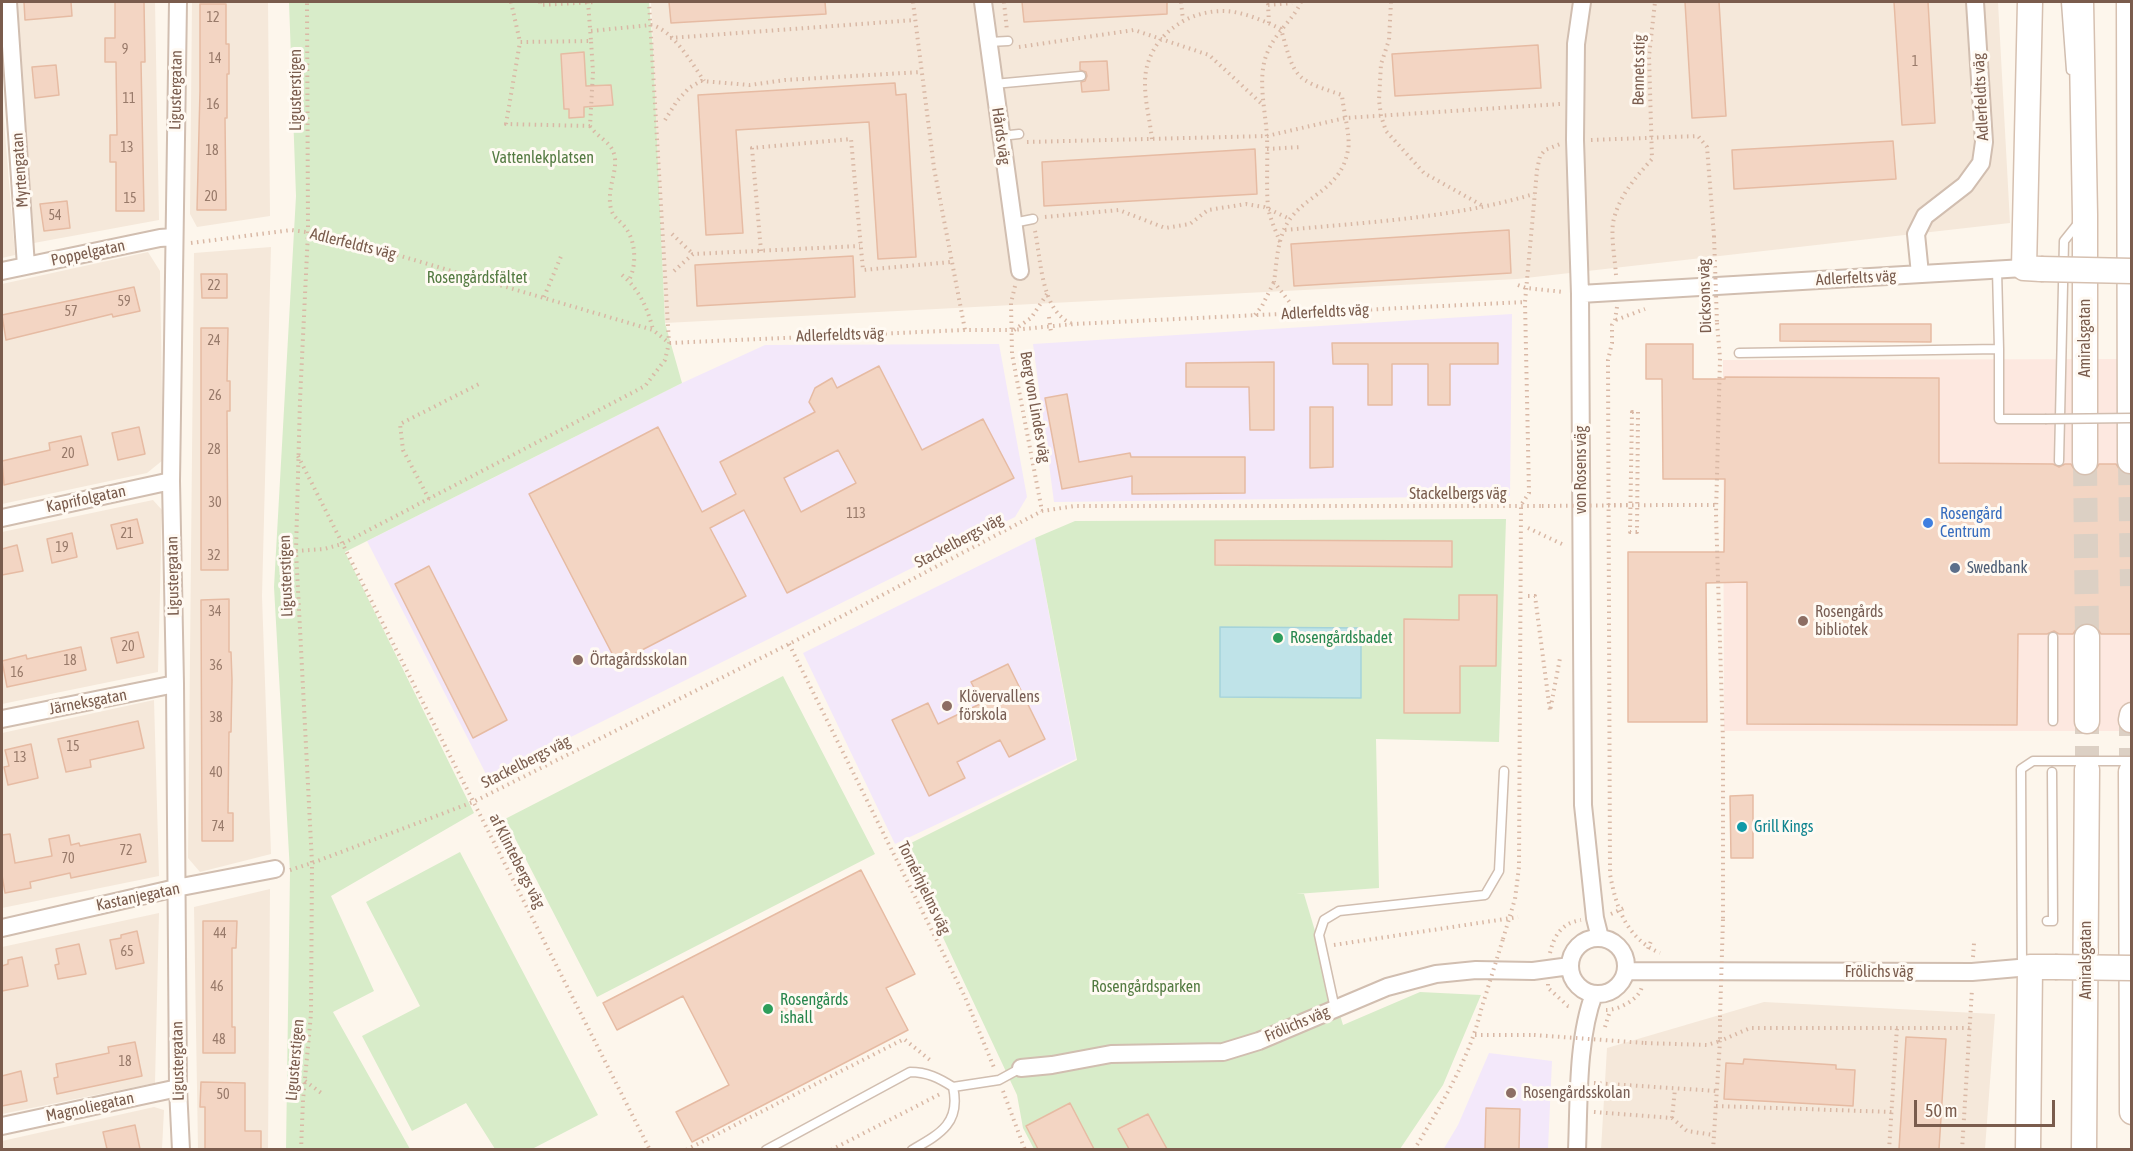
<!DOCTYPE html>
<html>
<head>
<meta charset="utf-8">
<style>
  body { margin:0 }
  #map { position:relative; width:2133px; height:1151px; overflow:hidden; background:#fdf6ec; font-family:"Asap Condensed",sans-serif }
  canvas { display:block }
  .frame { position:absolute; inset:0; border:3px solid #7a5c4d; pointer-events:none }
  .scale { position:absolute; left:1914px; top:1100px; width:141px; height:27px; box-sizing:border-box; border:3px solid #7a5c4d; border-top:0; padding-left:8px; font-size:18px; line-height:21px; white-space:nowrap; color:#7a5c4d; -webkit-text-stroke:4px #fffaf3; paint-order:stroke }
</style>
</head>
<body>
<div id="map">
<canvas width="2133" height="1151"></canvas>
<div class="frame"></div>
<div class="scale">50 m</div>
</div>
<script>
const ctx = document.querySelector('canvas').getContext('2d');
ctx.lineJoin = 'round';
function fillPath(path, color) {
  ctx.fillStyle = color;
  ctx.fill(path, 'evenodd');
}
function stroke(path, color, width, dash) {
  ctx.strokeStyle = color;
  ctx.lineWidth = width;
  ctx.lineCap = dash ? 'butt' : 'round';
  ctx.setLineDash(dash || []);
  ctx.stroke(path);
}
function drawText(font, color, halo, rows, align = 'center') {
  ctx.font = font + ' "Asap Condensed",sans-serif';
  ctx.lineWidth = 6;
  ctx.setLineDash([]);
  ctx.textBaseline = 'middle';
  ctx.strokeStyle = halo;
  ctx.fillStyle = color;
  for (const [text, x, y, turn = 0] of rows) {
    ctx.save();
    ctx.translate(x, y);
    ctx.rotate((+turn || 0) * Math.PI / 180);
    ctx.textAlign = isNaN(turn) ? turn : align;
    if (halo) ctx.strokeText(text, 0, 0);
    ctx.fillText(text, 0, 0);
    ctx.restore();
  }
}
fillPath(new Path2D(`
  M17,2H155L159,220L34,243Z
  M192,2H268L270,216L197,227L190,214Z
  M651,2H1998L2010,223L1517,279L665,323Z
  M2,97L15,255L2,258Z
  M271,247L262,596L271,854L200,872L188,858L194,253Z
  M148,252L160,271L163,460L147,473L2,504V284Z
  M153,500L162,510L158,672L2,704V532Z
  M154,700L159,876L2,908V733Z
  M270,889L268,1149H198L194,907Z
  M159,913L155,1083L2,1114V947Z
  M1764,1002L1995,1014L1985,1149L1601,1150L1607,1048Z
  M154,1107L164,1110L162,1149H2V1141Z`), '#f5e8da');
fillPath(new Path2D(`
  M2131,359V731H1724L1723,360Z`), '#fde8e0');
fillPath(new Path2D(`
  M1512,314L1510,496L1054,502L1033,344Z
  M999,344L1027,497L1015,517L488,778L367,541L682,383L765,345Z
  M1035,538L1076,759L895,844L803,653Z
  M1489,1053L1552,1061L1548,1149L1443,1150L1458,1125Z`), '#f3e8fa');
fillPath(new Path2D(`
  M289,2H649L653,49L665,323L682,383L345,552L474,813L331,896L374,991L333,1012L410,1149L286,1150L290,872L274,587L296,196Z
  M1506,519L1499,742L1376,739L1379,888L1296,894H1304L1343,1025L1420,992L1481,995L1443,1085L1400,1149H1034L1023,1128L1017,1095L901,848L1077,760L1035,538L1075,521Z
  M783,676L875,854L597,997L505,819Z
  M460,852L598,1115L532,1149H495L466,1103L412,1131L362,1036L420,1006L366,902Z`), '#d8ecc9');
const water = new Path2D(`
  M1220,627L1361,628V698L1220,697Z`);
fillPath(water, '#bfe3e8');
stroke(water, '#a5d3da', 1.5);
const building = new Path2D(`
  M24,2H71L72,16L25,20Z
  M115,2H144L145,62H141L144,211H116V162H110V135H117L116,62H105V38H115Z
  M669,2H825L826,14L671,23Z
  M1022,2H1167V14L1024,22Z
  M1685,2H1719L1726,116L1692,118Z
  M1894,2H1928L1935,123L1902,125Z
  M200,4H226V44H229V74H227V118H225L226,210H197L200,91Z
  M1538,45L1541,88L1395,96L1392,54Z
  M584,52L586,86L611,85L613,105L584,107V117L569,118V109H564L561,54Z
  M1107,61L1109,90L1082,92L1081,82L1085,81L1087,76L1086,72L1080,70V62Z
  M56,65L59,95L35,98L32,67Z
  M895,83L896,95L906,94L916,257L878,259L869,122L736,130L743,233L706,235L698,95Z
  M1893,141L1896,179L1734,189L1732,150Z
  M1255,149L1257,194L1044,206L1042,162Z
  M67,201L70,228L44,231L40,204Z
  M1509,230L1511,273L1294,286L1291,244Z
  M853,256L855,297L697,306L695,265Z
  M201,274H227V298H202Z
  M134,287L140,311L113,317L112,314L6,340L2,315Z
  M1780,324H1931V342L1780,341Z
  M201,328H228L227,381H230V411H227L228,570H201Z
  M1332,343H1498V364H1450V405H1428V364H1392V405H1368V364H1333Z
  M1646,344H1693V379H1725V377L1939,378V463L2053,464L2059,467L2065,464H2071L2077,474L2084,476L2093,474L2099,464H2116L2122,473L2132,475V634H2101L2095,625L2088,623L2079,625L2073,634H2059L2054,631L2047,634H2018L2017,725L1747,724V582L1706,583L1707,722H1628V552H1724L1725,479H1663L1662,379H1646Z
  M1274,362V430H1250L1249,387H1186V363Z
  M879,366L922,450L983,419L1014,478L787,593L744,510L710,528L746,596L617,663L529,494L658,427L702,512L736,494L720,462L815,412L809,402L815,388L832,378L837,388ZM838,450L856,483L801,512L784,478Z
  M1067,394L1079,462L1130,453L1131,457H1245V493L1132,494V476L1062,489L1045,398Z
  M1310,407H1333V467L1310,468Z
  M139,427L145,454L118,460L112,433Z
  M81,436L88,465L4,485L2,461L50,450L49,443Z
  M137,519L143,543L117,549L111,525Z
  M72,533L77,557L52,563L47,539Z
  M1215,540L1452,541V567L1215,565Z
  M17,545L23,571L2,575V549Z
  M429,566L507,720L473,738L395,584Z
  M1459,595H1497L1496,666H1460V713H1404V619L1459,620Z
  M229,599V652H231L232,680L231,732H229L228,813H233V841H202L201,600Z
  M138,632L144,657L117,663L111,638Z
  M81,647L86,670L7,687L2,661L26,655L27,659Z
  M1008,664L1045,739L1009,757L1000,740L957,762L965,778L929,796L892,720L928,703L938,724L982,703L971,682Z
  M138,721L144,748L90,760L91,767L66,772L58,739Z
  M31,744L38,778L8,785L4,767L9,766L5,750Z
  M1753,795V858H1731L1730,796Z
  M10,834L15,863L52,856L49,839L69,835L71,845L79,843L80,846L140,834L146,862L71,878L70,873L30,882L31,888L5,893L2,875V835Z
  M861,870L915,974L886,988L908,1030L692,1142L676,1112L729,1085L683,996L617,1030L603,1003Z
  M203,921H237L236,948H232V1027H235V1053H203Z
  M137,931L144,963L116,969L110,940L121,938V935Z
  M79,944L86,974L58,979L55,965L59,964L56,949Z
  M22,957L28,986L2,991V966L8,964V960Z
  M1906,1037L1946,1039L1939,1149H1899Z
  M135,1042L142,1076L57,1094L54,1078L58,1077L56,1064L109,1053L108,1047Z
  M1744,1059L1836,1065V1069L1855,1070L1853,1106L1724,1099L1726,1063L1743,1064Z
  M21,1071L27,1101L2,1106V1076Z
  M201,1082L245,1083V1131H261V1149H205V1107H200Z
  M1070,1103L1094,1149H1038L1026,1126Z
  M1486,1108L1520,1109L1519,1149H1485Z
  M1148,1114L1167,1149H1129L1118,1129Z
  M135,1125L140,1149H107L103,1132Z`);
fillPath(building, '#f3d5c3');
stroke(building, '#e6bba3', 1.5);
stroke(new Path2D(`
  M2130,461L2132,586
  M2085,462L2087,637
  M2087,770V721
  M2131,772V720`), '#dcd0c4', 24, [24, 12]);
const lane = new Path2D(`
  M2066,2L2071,70
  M989,42L1008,41
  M994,84L1081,76
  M1001,136L1019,134
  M1013,223L1033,219
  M1997,270L1999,349V419H2045
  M1739,353L1999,349
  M2059,461L2064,241L2080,221
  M2053,721V637
  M2047,921H2053L2052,772
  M2022,967L2021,769L2033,761H2132
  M1335,1009L1319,935L1324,920L1339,911L1485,895L1499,871L1504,771
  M766,1150L910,1072C927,1072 939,1078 953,1087L999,1080L1021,1068
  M912,1150C940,1134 961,1123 953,1087`);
const street = new Path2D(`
  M8,2L26,266
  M178,2L171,481L175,684L178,1088L181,1150
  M983,2L1020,271
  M1582,2L1576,44L1575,140L1580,294L1583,805L1595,918L1600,938
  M2,271L160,238L174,237
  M1920,274L1916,234L1925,216L1965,185L1981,163L1984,142L1975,2
  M1580,294L2024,268
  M2,518L171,481
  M2,719L175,684
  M2,928L176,888L275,869
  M1570 966a28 28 0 1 1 56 0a28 28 0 1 1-56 0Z
  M1626,971L1972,972L2030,967
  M1021,1068L1052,1065L1111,1054L1223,1052L1259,1041L1387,987L1436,974L1476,970L1533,971L1570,966
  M2,1126L178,1088
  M1577,1150C1579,1101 1577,1039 1594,994`);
const secondary = new Path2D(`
  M2030,2L2024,268L2041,269
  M2081,2L2085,215V462
  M2129,2L2130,461
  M2131,720L2132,715
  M2087,721V637
  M2131,772L2132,1112
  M2028,1150L2030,967H2055
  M2084,1150L2087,770`);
stroke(lane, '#d1beb0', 11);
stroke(street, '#d1beb0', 20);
stroke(secondary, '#d6c0b0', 27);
stroke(new Path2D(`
  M511,2L520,42
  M540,2V5L595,2
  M588,2L591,41L520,42L506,124L590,126L593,72L591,41
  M913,2L934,168L965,330
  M1004,2L1007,31
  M1181,2L1183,20
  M1391,2L1389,40L1381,64L1379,100L1381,116L1386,131L1424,173L1485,207
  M1269,23L1268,5L1292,3
  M591,31L651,25C672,29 692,63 704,81
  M670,38L915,20
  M1019,47L1134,30L1209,55L1263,105
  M665,120L677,101L689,88L701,81L750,85L785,80L921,72
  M590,126C597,137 611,142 614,154C619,170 606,188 611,209C613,217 620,221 625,227C636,241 637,265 629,280
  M1152,139C1150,121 1145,102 1145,84C1144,38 1190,5 1234,12C1251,15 1266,22 1281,29C1295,78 1293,79 1342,95C1343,109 1351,138 1348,150C1341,189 1309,193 1290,219C1277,237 1277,261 1274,282L1298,313
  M1591,140L1698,136L1707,147L1714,236
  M1027,142L1267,136L1345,118L1560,104
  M1267,149L1301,147
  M1045,217L1119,210L1165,228L1190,224L1208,210L1246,204L1264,207L1290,219
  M1285,230C1369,222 1454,218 1534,194
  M1035,231C1041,259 1041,311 1071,323
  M672,234L693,254
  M1280,242C1276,231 1270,219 1268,207C1266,185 1268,161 1267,138C1266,111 1256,77 1268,51C1276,32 1293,20 1301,2
  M191,243L291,230L329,235L653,330L669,343L965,330H1013L1074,324L1525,302
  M761,251L752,148L851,139L863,270L951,262
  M674,271L693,254L860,246
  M622,275C639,289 648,309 653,330
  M1616,275C1615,259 1611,239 1613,223C1618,197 1635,178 1652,159L1649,56L1655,2
  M1518,285L1526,288L1564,292
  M1015,286L1011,303L1012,354L1042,511
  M544,297L562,254
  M1617,307L1615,320L1612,325V343L1608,360L1610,874C1616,907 1626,938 1660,953
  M1255,315L1262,306L1274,282
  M1049,317L1051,332
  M1616,320L1645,309
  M1717,323L1720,358L1716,514L1723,741V919
  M1014,330L1031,318L1047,294
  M1632,412H1638L1637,532H1630Z
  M298,456L650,1150
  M429,499L403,450L400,424L479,384
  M1608,505H1630
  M1671,505H1716
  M1528,528L1564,545
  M296,551L324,549L342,544L645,386L665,360L669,343L649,2
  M1528,596H1535L1550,711L1560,658
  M789,644L965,997L995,1070
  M290,870L312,863L473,802L789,644L1042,511L1075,506H1542
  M1611,914L1624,908
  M1503,939L1515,899L1519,867L1521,505L1529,493L1525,302L1537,170L1540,156L1545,150L1560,144
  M1334,945L1518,917
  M1648,949L1651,941
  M1550,953C1554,935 1562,923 1581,920
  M1973,957L1974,943
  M1548,984V988L1568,1006L1572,1007
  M1606,1010C1619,1010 1640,999 1642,986
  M1605,1027L1610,1011
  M1475,1035H1534
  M1645,1043L1707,1045L1720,1041V1017
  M305,1081L324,1095
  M1594,1083L1717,1091
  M1003,1091L1025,1150
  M1716,1106L1892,1112
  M1594,1112L1672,1118L1687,1131L1714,1135
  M1672,1118L1675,1089
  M301,1150L303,1100L311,1014L312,863L296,551L300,400L308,232L307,2
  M686,1150L904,1039L930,1060
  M831,1150L940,1094
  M1414,1150C1441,1105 1469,1060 1481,1010
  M1713,1150L1720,1041L1750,1028H1971
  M1889,1150L1897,1027
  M1962,1150L1972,989`), '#d9b8a5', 4, [1.5, 4.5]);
stroke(lane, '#fff', 8);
stroke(street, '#fff', 16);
stroke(secondary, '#fff', 24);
const laneBridge = new Path2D(`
  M2045,419L2132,418`);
const secondaryBridge = new Path2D(`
  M2041,269L2132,271
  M2055,967L2132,968`);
stroke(laneBridge, '#d1beb0', 11, []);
stroke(secondaryBridge, '#d6c0b0', 27, []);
stroke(new Path2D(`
  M1714,236L1717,323
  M1542,506L1671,505
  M1481,1010L1503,939
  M1720,1017L1723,919
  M1534,1035L1645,1043`), '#d9b8a5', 4, [1.5, 4.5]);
stroke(laneBridge, '#fff', 8);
stroke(secondaryBridge, '#fff', 24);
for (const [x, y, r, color] of [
  [1928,523,6,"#3f7fe0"],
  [1955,568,6,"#5c6f8a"],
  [1803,621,6,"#8d6e63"],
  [1278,638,6,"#2e9e5b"],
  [578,660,6,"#8d6e63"],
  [947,706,6,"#8d6e63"],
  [1742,827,6,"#0f9aa8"],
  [768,1009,6,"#2e9e5b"],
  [1511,1093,6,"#8d6e63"]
]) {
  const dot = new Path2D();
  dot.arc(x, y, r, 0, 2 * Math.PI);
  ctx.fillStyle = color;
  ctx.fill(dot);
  stroke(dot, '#fffaf3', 2);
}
drawText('14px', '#987a6a', null, [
  ["12",213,18],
  ["9",125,50],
  ["14",215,59],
  ["1",1915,62],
  ["11",129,99],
  ["16",213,105],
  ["13",127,148],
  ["18",212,151],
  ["20",211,197],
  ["15",130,199],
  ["54",55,216],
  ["22",214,286],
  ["59",124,302],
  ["57",71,312],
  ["24",214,341],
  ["26",215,396],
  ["28",214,450],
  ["20",68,454],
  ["30",215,503],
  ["113",856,514],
  ["21",127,534],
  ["19",62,548],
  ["32",214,556],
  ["34",215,612],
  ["20",128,647],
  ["18",70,661],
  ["36",216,666],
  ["16",17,673],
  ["38",216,718],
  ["15",73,747],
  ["13",20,758],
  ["40",216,773],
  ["74",218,827],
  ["72",126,851],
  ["70",68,859],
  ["44",220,934],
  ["65",127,952],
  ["46",217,987],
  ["48",219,1040],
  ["18",125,1062],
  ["50",223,1095]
]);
drawText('16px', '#7a5c4d', '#fffaf3', [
  ["Bennets stig",1639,70,-89],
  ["Ligustergatan",176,90,-89],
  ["Ligusterstigen",296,90,-90],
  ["Adlerfeldts väg",1981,97,-93],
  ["Hårds väg",1001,136,82],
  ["Myrtengatan",20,170,-94],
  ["Adlerfeldts väg",353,244,14],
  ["Poppelgatan",88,253,-12],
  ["Adlerfelts väg",1856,278,-3],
  ["Dicksons väg",1705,296,-92],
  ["Adlerfeldts väg",1325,312,-3],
  ["Adlerfeldts väg",840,335,-2],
  ["Amiralsgatan",2085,338,-90],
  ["Berg von Lindes väg",1035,407,80],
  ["von Rosens väg",1581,470,-90],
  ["Stackelbergs väg",1458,494],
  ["Kaprifolgatan",86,499,-12],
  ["Stackelbergs väg",959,541,-28],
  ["Ligustergatan",173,576,-91],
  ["Ligusterstigen",286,576,-92],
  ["Järneksgatan",88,702,-11],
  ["Stackelbergs väg",526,762,-27],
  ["af Klintebergs väg",517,861,63],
  ["Tornérhjelms väg",924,888,64],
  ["Kastanjegatan",138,897,-12],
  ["Amiralsgatan",2086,960,-90],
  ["Frölichs väg",1879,972],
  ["Frölichs väg",1297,1024,-23],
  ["Ligusterstigen",295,1060,-85],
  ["Ligustergatan",178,1061,-91],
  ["Magnoliegatan",90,1107,-12]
]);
drawText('16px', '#537a41', '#fffaf3', [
  ["Vattenlekplatsen",543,158],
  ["Rosengårdsfältet",477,278],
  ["Rosengårdsparken",1146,987]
]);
drawText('16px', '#366cbe', '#fffaf3', [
  ["Rosengård",1940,514],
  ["Centrum",1940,532]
], 'left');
drawText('16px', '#4e5e75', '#fffaf3', [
  ["Swedbank",1967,568]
], 'left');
drawText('16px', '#785e54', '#fffaf3', [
  ["Rosengårds",1815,612],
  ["bibliotek",1815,630],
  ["Örtagårdsskolan",590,660],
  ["Klövervallens",959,697],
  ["förskola",959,715],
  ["Rosengårdsskolan",1523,1093]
], 'left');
drawText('16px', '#27864d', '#fffaf3', [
  ["Rosengårdsbadet",1290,638],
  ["Rosengårds",780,1000],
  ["ishall",780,1018]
], 'left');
drawText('16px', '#0d838f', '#fffaf3', [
  ["Grill Kings",1754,827]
], 'left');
</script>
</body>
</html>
